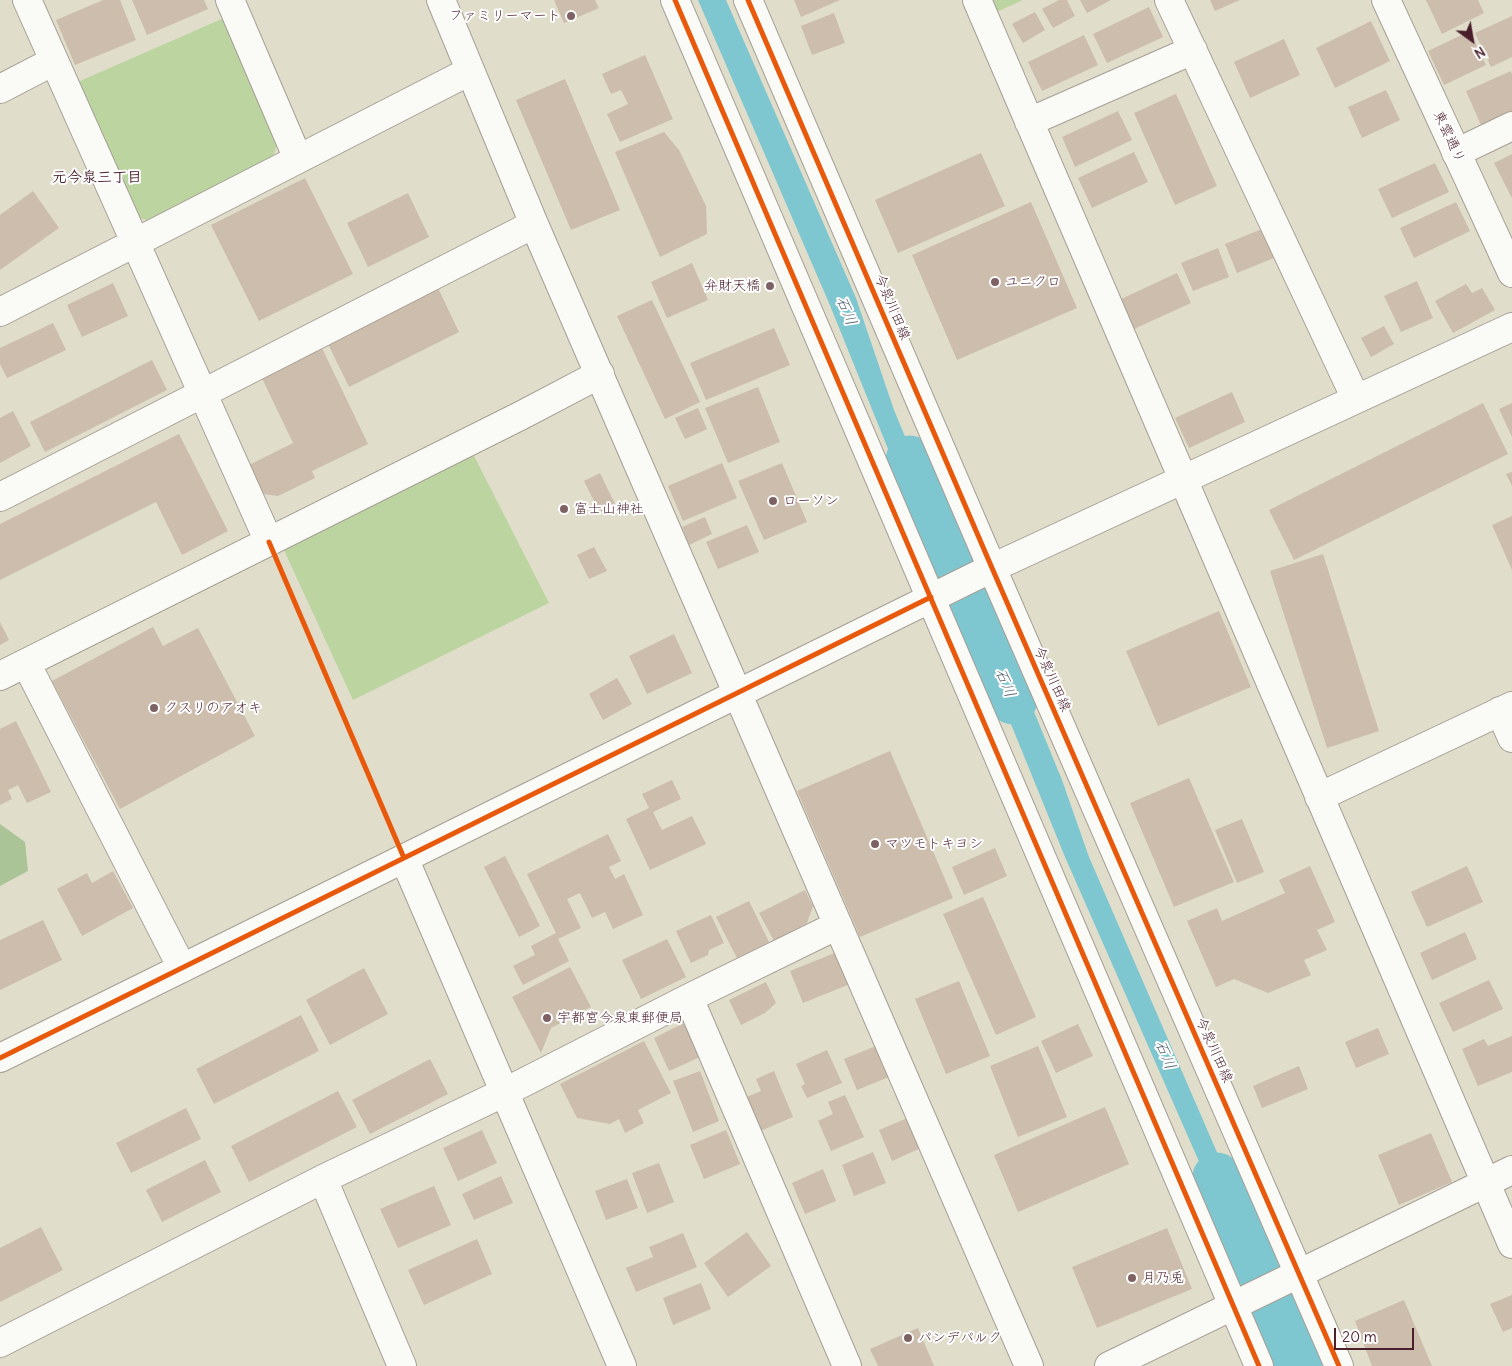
<!DOCTYPE html>
<html>
<head>
<meta charset="utf-8">
<style>
  body { margin:0 }
  #map { position:relative; width:1512px; height:1366px; overflow:hidden; background:#e0ddcb; font-family:Delius,sans-serif }
  canvas { display:block }
  .north { position:absolute; left:1447px; top:15px; width:50px; height:50px; -webkit-text-stroke:4px #fff; paint-order:stroke; rotate:148deg; font-size:14px; font-weight:700; line-height:20px; text-align:center; color:#4a1f2b }
  .north::after { content:''; display:block; margin:auto; width:18px; height:22px; background:#4a1f2b; clip-path:polygon(50% 0,100% 100%,50% 72%,0 100%) }
  .scale { position:absolute; left:1334px; top:1328px; width:80px; height:22px; box-sizing:border-box; border:2px solid #4a1f2b; border-top:0; padding-left:6px; font-size:15px; line-height:18px; white-space:nowrap; color:#4a1f2b; -webkit-text-stroke:4px #fff; paint-order:stroke }
</style>
</head>
<body>
<div id="map">
<canvas width="1512" height="1366"></canvas>
<div class="north">N</div>
<div class="scale">20 m</div>
</div>
<script>
const ctx = document.querySelector('canvas').getContext('2d');
ctx.lineJoin = 'round';
function fillPath(path, color) {
  ctx.fillStyle = color;
  ctx.fill(path, 'evenodd');
}
function stroke(path, color, width, dash) {
  ctx.strokeStyle = color;
  ctx.lineWidth = width;
  ctx.lineCap = dash ? 'butt' : 'round';
  ctx.setLineDash(dash || []);
  ctx.stroke(path);
}
function drawText(font, color, halo, rows, align = 'center') {
  ctx.font = font + ' Delius,"Klee One",sans-serif';
  ctx.lineWidth = 4;
  ctx.setLineDash([]);
  ctx.textBaseline = 'middle';
  ctx.strokeStyle = halo;
  ctx.fillStyle = color;
  for (const [text, x, y, turn = 0] of rows) {
    ctx.save();
    ctx.translate(x, y);
    ctx.rotate((+turn || 0) * Math.PI / 180);
    ctx.textAlign = isNaN(turn) ? turn : align;
    if (halo) ctx.strokeText(text, 0, 0);
    ctx.fillText(text, 0, 0);
    ctx.restore();
  }
}
fillPath(new Path2D(`
  M989,0H1023L994,13Z
  M224,18L279,139L273,156L150,221L133,216L71,85Z
  M473,454L549,603L353,700L283,548Z`), '#bbd4a0');
fillPath(new Path2D(`
  M0,824L25,842L28,871L0,886Z`), '#aac497');
fillPath(new Path2D(`
  M698,0H726L856,298L894,410L940,520L920,528L829,303Z
  M1001,631L1062,780L1089,857L1252,1233L1234,1241L1065,857L978,643Z
  M1296,1338L1308,1366H1285L1277,1347Z`), '#7fc7d0');
stroke(new Path2D(`
  M910,460L1013,700
  M1217,1177L1298,1366`), '#7fc7d0', 49);
fillPath(new Path2D(`
  M103,0H120L136,40L75,65L56,20Z
  M132,0H204L208,9L147,35Z
  M554,0H595L599,8L564,23Z
  M794,0H840L801,17Z
  M1059,0H1067L1075,16L1053,28L1042,9Z
  M1080,0H1111L1087,13Z
  M1210,0H1240L1215,11Z
  M1426,0H1478L1484,13L1442,34Z
  M1149,7L1163,37L1107,63L1093,34Z
  M1035,12L1045,30L1023,43L1012,24Z
  M834,13L845,43L812,55L801,26Z
  M1512,16V57L1491,67L1475,33Z
  M1371,21L1390,61L1335,88L1316,48Z
  M1470,31L1486,65L1444,85L1428,51Z
  M1084,35L1098,65L1042,91L1028,62Z
  M1284,39L1300,75L1250,98L1234,62Z
  M645,55L673,119L620,142L607,114L628,104L621,90L611,94L602,74Z
  M1511,71L1512,74V111L1481,125L1466,91Z
  M565,79L620,210L571,230L516,100Z
  M1386,90L1400,120L1362,138L1348,107Z
  M1176,94L1217,186L1175,205L1134,113Z
  M1118,111L1132,140L1075,167L1062,137Z
  M664,132L679,150L706,206L707,234L660,257L615,152Z
  M1134,152L1148,182L1092,208L1078,178Z
  M981,153L1005,206L898,253L875,200Z
  M1512,154V198L1494,163Z
  M1435,163L1449,192L1392,218L1378,189Z
  M305,178L353,274L259,321L211,225Z
  M33,191L59,228L0,270V215Z
  M408,193L429,237L368,267L347,223Z
  M1031,202L1077,308L957,360L912,255Z
  M1456,202L1470,231L1414,258L1400,228Z
  M1262,229L1274,258L1237,273L1225,244Z
  M1218,248L1229,277L1193,291L1181,263Z
  M692,263L708,300L667,318L651,282Z
  M1177,273L1191,303L1134,329L1121,299Z
  M1417,281L1433,318L1401,332L1384,296Z
  M113,283L128,316L82,337L67,305Z
  M1466,284L1472,293L1482,288L1495,310L1453,333L1435,301Z
  M438,288L459,332L349,387L328,344Z
  M652,300L700,402L665,419L617,316Z
  M53,323L66,350L7,378L0,364V348Z
  M1384,326L1394,344L1371,357L1361,338Z
  M774,328L790,365L706,400L690,363Z
  M320,344L368,444L312,471L315,478L278,496L263,494L249,465L293,443L259,372Z
  M152,360L167,390L45,452L30,422Z
  M758,387L780,442L728,463L705,408Z
  M1232,392L1245,422L1189,448L1175,418Z
  M1483,403L1508,454L1294,560L1269,510Z
  M1512,403V437L1499,409Z
  M698,408L707,429L685,439L675,418Z
  M13,411L31,446L0,463V418Z
  M179,434L228,531L182,555L156,502L0,580V524Z
  M722,463L737,498L683,521L668,486Z
  M782,463L807,522L764,540L738,481Z
  M1512,472V486L1506,474Z
  M600,473L616,506L600,513L584,481Z
  M1512,516V570L1492,525Z
  M705,517L712,534L689,545L682,527Z
  M747,525L759,552L718,569L706,542Z
  M594,547L607,571L589,579L577,555Z
  M1323,554L1379,731L1327,748L1270,571Z
  M1219,611L1251,687L1158,726L1126,651Z
  M0,622L9,640L0,645Z
  M153,627L163,646L198,628L255,736L120,809L52,681Z
  M674,634L692,673L647,694L629,656Z
  M617,678L632,704L603,720L589,694Z
  M16,721L51,792L27,803L18,785L8,790L12,799L0,805V729Z
  M890,751L953,898L860,937L797,791Z
  M1189,778L1234,882L1174,907L1130,803Z
  M672,780L681,799L653,812L662,830L692,816L706,844L650,870L626,819L649,808L642,794Z
  M1242,819L1264,872L1237,883L1215,830Z
  M608,834L621,861L609,867L615,879L624,874L643,915L613,929L605,912L592,918L580,893L567,899L581,928L558,939L569,961L523,985L513,966L535,955L531,946L556,933L527,874Z
  M995,848L1007,876L964,895L952,867Z
  M505,856L540,926L519,937L484,867Z
  M1310,866L1335,922L1317,930L1327,950L1304,960L1311,975L1268,993L1234,979L1216,987L1187,921L1217,908L1222,921L1285,893L1279,880Z
  M1467,866L1483,902L1427,927L1411,892Z
  M113,871L133,908L82,936L57,889L87,873L92,883Z
  M805,890L813,906L807,923L774,941L759,913Z
  M983,897L1036,1017L996,1035L943,914Z
  M749,901L769,942L737,958L716,917Z
  M711,915L724,943L709,950L708,955L691,963L676,931Z
  M43,920L62,960L0,990V940Z
  M1465,932L1477,959L1432,980L1420,953Z
  M667,939L686,977L641,999L622,960Z
  M837,952L850,984L803,1003L790,971Z
  M570,967L591,1007L551,1028L541,1053L512,997Z
  M364,968L388,1014L330,1045L306,1000Z
  M1489,980L1503,1009L1453,1032L1439,1003Z
  M959,981L990,1056L946,1074L915,999Z
  M766,982L776,1003L765,1013L741,1025L729,1000Z
  M301,1015L319,1051L214,1104L196,1069Z
  M686,1022L702,1056L669,1071L654,1038Z
  M1078,1024L1093,1056L1056,1073L1041,1041Z
  M1378,1028L1389,1054L1356,1068L1345,1042Z
  M1512,1036V1072L1478,1086L1462,1049L1484,1039L1488,1046Z
  M644,1041L671,1093L638,1110L644,1123L625,1133L619,1119L610,1124L577,1118L560,1084Z
  M876,1046L889,1077L857,1090L844,1059Z
  M1038,1046L1067,1117L1018,1137L990,1066Z
  M827,1050L842,1083L807,1098L801,1086L805,1084L796,1064Z
  M430,1059L448,1094L370,1134L352,1100Z
  M1299,1066L1308,1089L1262,1108L1253,1086Z
  M700,1071L719,1121L693,1132L673,1081Z
  M774,1071L793,1117L758,1132L744,1098L761,1091L756,1079Z
  M338,1091L357,1127L249,1182L231,1146Z
  M845,1095L864,1137L831,1151L818,1121L833,1114L828,1102Z
  M1105,1107L1129,1164L1018,1212L994,1155Z
  M186,1108L201,1139L131,1173L116,1143Z
  M910,1117L923,1147L892,1161L879,1130Z
  M482,1130L497,1163L458,1181L443,1148Z
  M726,1130L740,1164L704,1179L690,1145Z
  M1431,1133L1452,1182L1399,1205L1378,1155Z
  M873,1152L886,1183L854,1196L842,1165Z
  M205,1160L221,1192L162,1222L146,1190Z
  M659,1163L674,1202L647,1213L632,1173Z
  M823,1169L836,1201L805,1214L792,1183Z
  M501,1176L513,1203L474,1220L462,1194Z
  M627,1179L638,1208L606,1220L595,1191Z
  M434,1186L451,1225L398,1248L380,1209Z
  M41,1227L63,1270L0,1302V1248Z
  M1167,1228L1192,1289L1097,1328L1072,1267Z
  M747,1232L771,1266L728,1297L704,1263Z
  M683,1233L697,1267L636,1292L626,1268L653,1257L649,1247Z
  M477,1239L492,1274L424,1305L408,1270Z
  M701,1283L711,1309L673,1325L663,1298Z
  M1512,1295V1328L1503,1332L1490,1304Z
  M1404,1300L1432,1366H1372L1355,1321Z
  M918,1328L934,1366H878L870,1349Z`), '#cdbdac');
const minor = new Path2D(`
  M27,0L269,542
  M230,0L298,159
  M441,0L534,224L1029,1366
  M977,0L1512,1244
  M1169,0L1356,399
  M0,89L54,61
  M1029,122L1193,50
  M1456,153L1512,126
  M0,312L470,71
  M0,497L534,224
  M992,568L1512,327
  M26,663L182,968
  M0,676L522,415L600,374
  M1500,711L1512,738
  M1319,797L1512,706
  M689,998L847,1366
  M323,1179L402,1366
  M0,1343L323,1179L505,1092L689,998L838,925
  M1109,1366L1512,1170`);
const tertiary = new Path2D(`
  M675,0L1259,1366
  M748,0L992,568L1339,1366
  M1386,0L1512,273
  M404,858L622,1366
  M0,1058L992,568`);
stroke(minor, '#a69f96', 30);
stroke(tertiary, '#a69f96', 30);
stroke(minor, '#fafaf7', 28);
stroke(tertiary, '#fafaf7', 28);
stroke(new Path2D(`
  M675,0L1259,1366
  M748,0L992,568L1339,1366
  M269,542L404,858
  M0,1058L931,597`), '#e8590c', 5);
for (const [x, y, r, color] of [
  [571,16,5,"#7e6263"],
  [995,282,5,"#7e6263"],
  [770,286,5,"#7e6263"],
  [773,501,5,"#7e6263"],
  [564,509,5,"#7e6263"],
  [154,708,5,"#7e6263"],
  [875,844,5,"#7e6263"],
  [547,1018,5,"#7e6263"],
  [1132,1278,5,"#7e6263"],
  [908,1338,5,"#7e6263"]
]) {
  const dot = new Path2D();
  dot.arc(x, y, r, 0, 2 * Math.PI);
  ctx.fillStyle = color;
  ctx.fill(dot);
  stroke(dot, '#fff', 2);
}
drawText('14px', '#4a1f2b', '#fff', [
  ["ファミリーマート",561,16,"right"],
  ["ユニクロ",1005,282],
  ["弁財天橋",760,286,"right"],
  ["ローソン",783,501],
  ["富士山神社",574,509],
  ["クスリのアオキ",164,708],
  ["マツモトキヨシ",885,844],
  ["宇都宮今泉東郵便局",557,1018],
  ["月乃兎",1142,1278],
  ["パンデパルク",918,1338]
], 'left');
drawText('14px', '#4a1f2b', '#fff', [
  ["東雲通り",1449,137,65],
  ["今泉川田線",892,307,67],
  ["今泉川田線",1052,679,66],
  ["今泉川田線",1214,1050,66]
]);
drawText('bold 15px', '#4a1f2b', '#fff', [
  ["元今泉三丁目",97,178]
]);
drawText('italic 15px', '#4e5e6e', '#fff', [
  ["石川",846,311,67],
  ["石川",1005,683,67],
  ["石川",1165,1055,67]
]);
</script>
</body>
</html>
